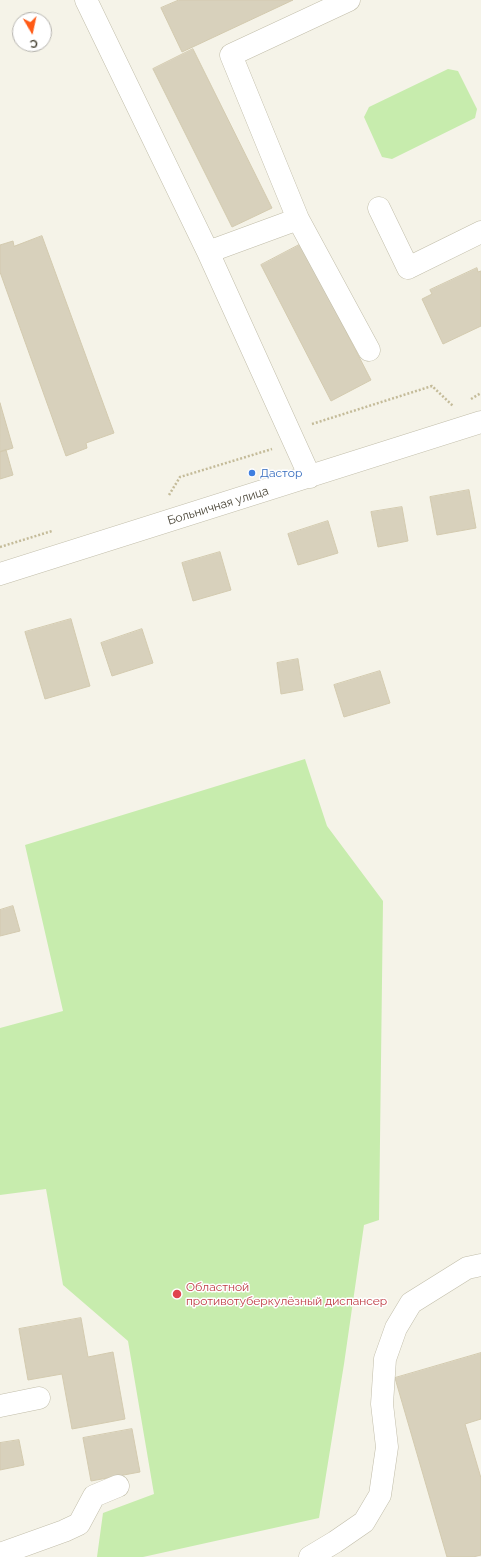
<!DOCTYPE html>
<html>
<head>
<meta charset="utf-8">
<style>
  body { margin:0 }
  #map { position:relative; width:481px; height:1557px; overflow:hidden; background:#f5f3e8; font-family:Raleway,sans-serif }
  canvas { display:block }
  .north { position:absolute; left:12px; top:12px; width:40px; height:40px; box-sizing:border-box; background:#fff; border:1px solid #b6b4af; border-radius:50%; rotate:171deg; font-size:11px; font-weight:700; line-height:16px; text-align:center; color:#494436 }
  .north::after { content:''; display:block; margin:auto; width:14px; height:18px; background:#ff5a15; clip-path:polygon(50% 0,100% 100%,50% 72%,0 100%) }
</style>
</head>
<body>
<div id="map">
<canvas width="481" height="1557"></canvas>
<div class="north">С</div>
</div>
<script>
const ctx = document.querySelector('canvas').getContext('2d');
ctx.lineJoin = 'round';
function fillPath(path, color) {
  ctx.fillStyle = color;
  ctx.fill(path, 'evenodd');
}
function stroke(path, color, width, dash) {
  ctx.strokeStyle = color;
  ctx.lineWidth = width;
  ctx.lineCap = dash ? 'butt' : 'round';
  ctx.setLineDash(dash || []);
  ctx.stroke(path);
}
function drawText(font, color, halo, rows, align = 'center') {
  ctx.font = font + ' Raleway,sans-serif';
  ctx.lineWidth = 3;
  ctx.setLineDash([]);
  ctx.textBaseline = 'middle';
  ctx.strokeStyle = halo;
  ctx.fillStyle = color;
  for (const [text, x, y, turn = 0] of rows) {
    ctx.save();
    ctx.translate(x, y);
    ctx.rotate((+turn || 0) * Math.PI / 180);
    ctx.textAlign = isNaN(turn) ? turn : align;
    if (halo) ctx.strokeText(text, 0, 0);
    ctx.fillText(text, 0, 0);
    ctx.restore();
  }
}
fillPath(new Path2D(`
  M448,69L458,71L477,109L475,118L392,159L382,157L364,117L369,107Z
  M305,759L327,826L383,901L379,1220L364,1225L344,1364L319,1518L143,1557H97L103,1513L154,1494L128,1341L63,1285L46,1189L0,1195V1028L63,1011L25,845Z`), '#c7ecad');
const building = new Path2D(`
  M179,0H293L182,52L161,8Z
  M193,49L272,208L232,227L153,69Z
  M42,236L114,433L86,443L87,448L66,456L0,272V245L13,241L14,246Z
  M301,244L371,380L331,401L261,265Z
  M477,268L478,272L481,271V326L443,344L422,299L432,294L430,290Z
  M0,403L13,448L0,452Z
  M6,450L13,475L0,479V452Z
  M469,490L476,528L437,535L430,497Z
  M402,507L408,541L378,547L371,512Z
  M328,521L338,553L298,565L288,534Z
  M220,552L231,590L193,601L182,563Z
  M71,619L90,686L45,699L25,632Z
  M142,629L153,663L112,676L101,643Z
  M298,659L303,690L281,694L277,663Z
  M380,671L390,703L344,717L334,685Z
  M13,906L20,931L0,936V910Z
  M81,1318L88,1357L113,1352L125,1419L72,1429L62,1374L28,1380L19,1329Z
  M481,1353V1419L465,1424L481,1478V1555L473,1557H447L395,1378Z
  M132,1429L140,1472L91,1481L83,1438Z
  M19,1440L24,1465L0,1470V1443Z`);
fillPath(building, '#d8d1bc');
stroke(building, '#d3caaf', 1);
const minor = new Path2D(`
  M86,0L208,252L310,477
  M379,208L408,268L481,232
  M298,219L369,350
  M208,252L298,219L231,55L349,0
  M0,574L481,422
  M0,1406L39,1398
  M0,1554L64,1531L79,1524L94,1496L118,1486
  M310,1557L335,1542L364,1522L380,1495L387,1447L382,1404L385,1359L396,1328L411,1303L467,1268L481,1265`);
stroke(minor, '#c1bda9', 23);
stroke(new Path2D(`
  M471,399L481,393
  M312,424L432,386L453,406
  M169,495L180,477L272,449
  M0,547L52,531`), '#c4bb99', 2.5, [2, 2]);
stroke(minor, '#fff', 22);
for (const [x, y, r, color] of [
  [252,473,4,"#3f7fe0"],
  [177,1294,5,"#e0444e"]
]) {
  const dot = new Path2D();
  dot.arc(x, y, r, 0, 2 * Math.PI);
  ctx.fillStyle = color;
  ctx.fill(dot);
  stroke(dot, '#fff', 1.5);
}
drawText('12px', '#366cbe', '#fff', [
  ["Дастор",260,473]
], 'left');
drawText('12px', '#494436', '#fff', [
  ["Больничная улица",218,506,-17]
]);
drawText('12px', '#be3a42', '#fff', [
  ["Областной",186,1287],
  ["противотуберкулёзный диспансер",186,1301]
], 'left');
</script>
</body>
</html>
